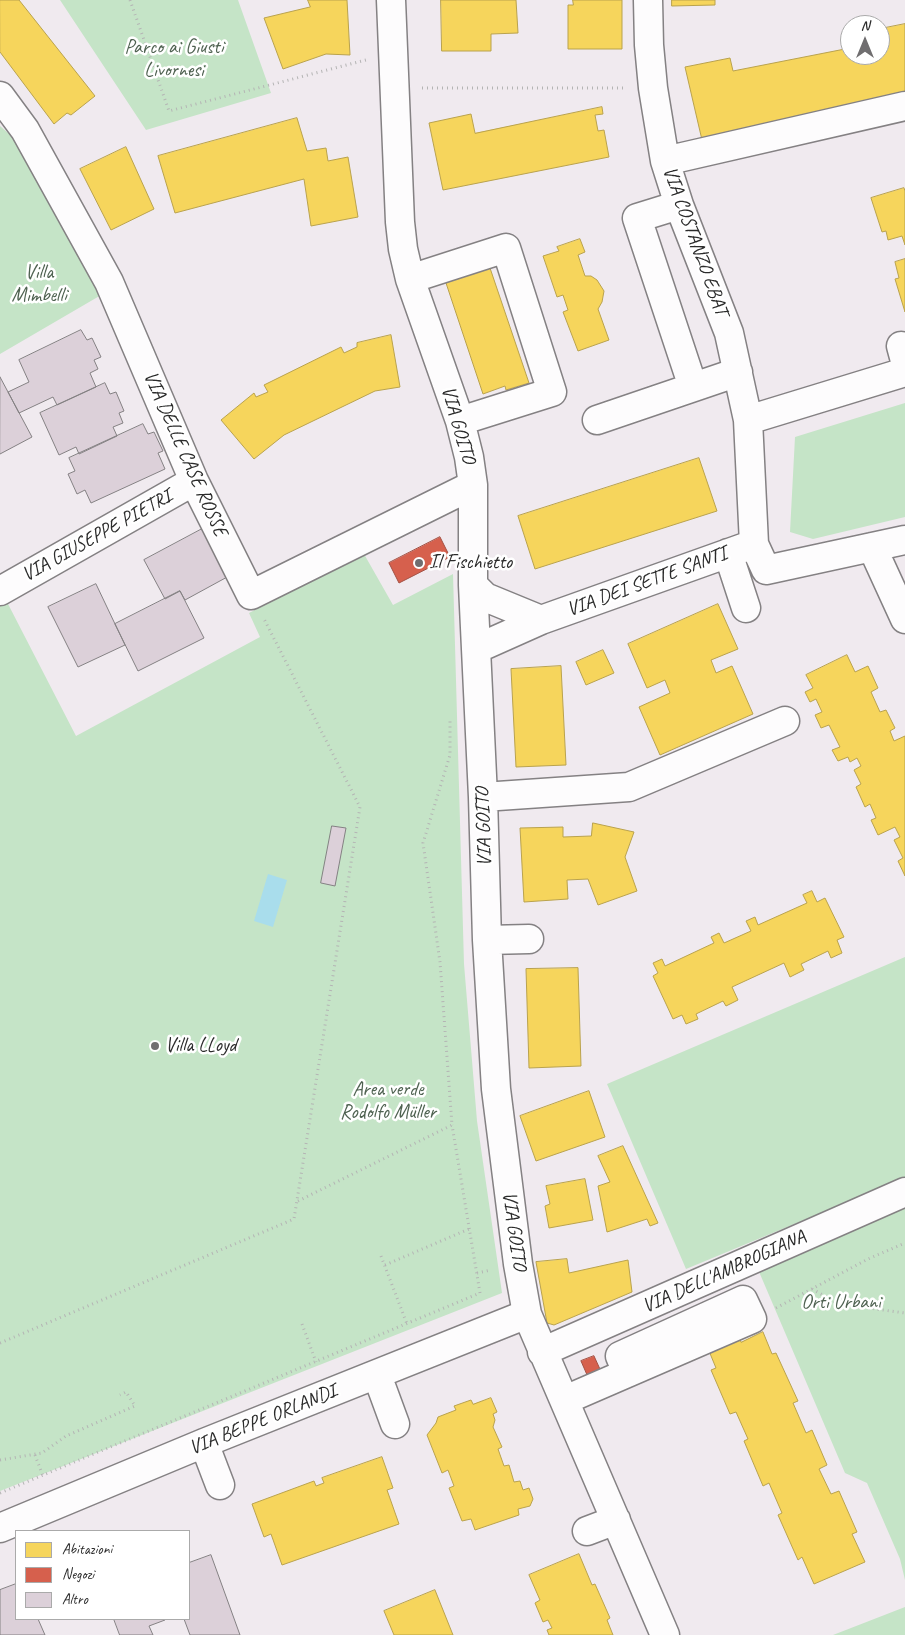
<!DOCTYPE html>
<html>
<head>
<meta charset="utf-8">
<style>
  body { margin:0 }
  #map { position:relative; width:905px; height:1635px; overflow:hidden; background:#f0eaef; font-family:Caveat,sans-serif }
  canvas { display:block }
  .legend { position:absolute; left:15px; top:1530px; width:175px; height:90px; box-sizing:border-box; background:#fff; border:1px solid #aaa; margin:0; padding:6px 9px; list-style:none; font-size:15px; color:#2b2b2b }
  .legend li { display:flex; align-items:center; gap:10px; height:25px }
  .legend b { width:25px; border:1px solid #aaa }
  .north { position:absolute; left:840px; top:15px; width:50px; height:50px; box-sizing:border-box; background:#fff; border:1px solid #aaa; border-radius:50%; rotate:0deg; font-size:14px; font-weight:700; line-height:20px; text-align:center; color:#2b2b2b }
  .north::after { content:''; display:block; margin:auto; width:18px; height:22px; background:#706e70; clip-path:polygon(50% 0,100% 100%,50% 72%,0 100%) }
</style>
</head>
<body>
<div id="map">
<canvas width="905" height="1635"></canvas>
<ul class="legend">
<li><b style="height:14px;background:#f6d55c"></b>Abitazioni</li>
<li><b style="height:14px;background:#d6604d"></b>Negozi</li>
<li><b style="height:14px;background:#dcd0d9"></b>Altro</li>
</ul>
<div class="north">N</div>
</div>
<script>
const ctx = document.querySelector('canvas').getContext('2d');
ctx.lineJoin = 'round';
function fillPath(path, color) {
  ctx.fillStyle = color;
  ctx.fill(path, 'evenodd');
}
function stroke(path, color, width, dash) {
  ctx.strokeStyle = color;
  ctx.lineWidth = width;
  ctx.lineCap = dash ? 'butt' : 'round';
  ctx.setLineDash(dash || []);
  ctx.stroke(path);
}
function drawText(font, color, halo, rows, align = 'center') {
  ctx.font = font + ' Caveat,sans-serif';
  ctx.lineWidth = 5;
  ctx.setLineDash([]);
  ctx.textBaseline = 'middle';
  ctx.strokeStyle = halo;
  ctx.fillStyle = color;
  for (const [text, x, y, turn = 0] of rows) {
    ctx.save();
    ctx.translate(x, y);
    ctx.rotate((+turn || 0) * Math.PI / 180);
    ctx.textAlign = isNaN(turn) ? turn : align;
    if (halo) ctx.strokeText(text, 0, 0);
    ctx.fillText(text, 0, 0);
    ctx.restore();
  }
}
fillPath(new Path2D(`
  M60,0H238L271,93L146,130Z
  M0,126L57,175L108,291L0,354Z
  M905,403V517L813,539L790,532L795,437Z
  M364,554L393,605L453,574L464,964L477,1121L502,1293L0,1491V606L7,602L76,736L260,637L249,613Z
  M905,957V1178L686,1269L607,1084Z
  M905,1204V1580L900,1559L867,1483L845,1473L757,1267Z
  M905,1607V1635H833Z`), '#c5e4c7');
fillPath(new Path2D(`
  M268,874L287,880L273,927L254,921Z`), '#a9ddec');
const homes = new Path2D(`
  M0,0H19L95,96L71,115L67,113L54,124L0,52Z
  M308,0H347L350,55L326,54L283,69L264,18L310,7Z
  M441,0H516L518,33L491,34V51H442Z
  M573,0H622V49H568V5H573Z
  M672,0H715V5L672,6Z
  M905,24V98L702,140L685,67L730,58L733,71L850,48V55H880V29Z
  M602,107L603,114L595,115L598,131L604,130L609,157L443,190L429,123L471,114L475,133Z
  M297,118L307,151L326,148L328,161L348,157L358,217L311,226L304,179L175,213L158,156Z
  M126,147L154,209L111,230L80,169Z
  M904,188L905,191V245L902,236L888,240L886,231L882,232L871,198Z
  M580,239L585,252L578,255L585,276H591L597,280L604,291L602,302L598,309L609,340L578,351L563,312L568,310L563,295L557,297L543,256L559,251L557,247Z
  M905,259V312L895,279L899,278L895,262Z
  M489,265L529,383L506,390L505,386L483,394L445,280Z
  M391,335L400,387L375,391L284,435L254,459L221,420L254,393L256,397L268,392L264,385L341,347L344,353L357,347V343Z
  M699,458L717,511L535,569L518,516Z
  M718,604L738,649L711,660L716,673L732,666L753,714L660,755L639,707L670,693L665,680L647,688L628,644Z
  M603,650L614,673L586,685L576,662Z
  M847,655L855,672L868,666L878,688L871,692L880,712L886,710L895,728L890,731L894,741L905,736V876L898,861L903,858L894,840L900,837L895,827L878,835L871,820L876,818L870,804L865,807L856,787L861,784L854,770L861,766L857,758L850,762L848,757L838,761L832,750L840,747L829,725L821,728L815,715L822,712L816,699L810,702L805,692L813,688L806,675Z
  M561,666L566,765L516,767L511,669Z
  M593,823L634,832L625,857L637,891L598,905L588,879L567,880L568,899L524,902L520,828L563,827V837L591,836Z
  M812,891L817,902L825,898L844,937L837,940L842,953L831,958L828,951L801,964L804,970L790,977L784,963L732,987L738,1000L726,1006L723,1001L696,1014L698,1019L686,1024L682,1015L673,1019L653,976L658,973L653,963L662,959L665,966L714,943L711,937L719,933L724,943L751,931L746,921L755,917L758,925L807,903L803,895Z
  M578,968L581,1066L529,1068L526,969Z
  M589,1091L605,1137L536,1161L520,1116Z
  M623,1146L658,1223L650,1226L647,1219L607,1232L598,1186L610,1182L598,1156Z
  M585,1179L593,1220L549,1228L545,1206L550,1204L546,1186Z
  M567,1259L569,1273L628,1260L632,1292L554,1325L547,1323L536,1262Z
  M763,1332L772,1354L776,1353L798,1401L793,1403L806,1433L812,1430L827,1465L819,1469L831,1494L839,1491L857,1532L852,1534L865,1562L814,1584L802,1557L798,1560L778,1515L782,1513L769,1483L763,1486L744,1441L748,1439L736,1412L730,1414L711,1370L716,1368L709,1351L739,1338L741,1342Z
  M491,1398L497,1412L493,1414L495,1420L493,1427L502,1447L498,1449L504,1466L509,1465L514,1482L520,1481L523,1490L529,1488L533,1499L530,1506L518,1509L519,1515L475,1530L471,1519L462,1521L449,1488L454,1486L448,1470L442,1473L427,1435L436,1423L438,1417L456,1410L454,1406L471,1400L473,1404Z
  M382,1457L393,1488L387,1490L399,1524L282,1565L271,1534L264,1537L252,1504L314,1481L316,1486L324,1483L322,1478Z
  M579,1554L592,1585L595,1584L610,1618L607,1620L613,1635H549L547,1630L552,1628L548,1620L543,1622L535,1603L540,1600L529,1575Z
  M435,1590L453,1635H394L384,1611Z`);
fillPath(homes, '#f6d55c');
stroke(homes, '#b9a24d', 1);
const shops = new Path2D(`
  M440,537L450,557L399,583L389,563Z
  M594,1356L604,1378L591,1384L581,1361Z`);
fillPath(shops, '#d6604d');
stroke(shops, '#a35043', 1);
const building = new Path2D(`
  M81,330L87,340L92,338L101,357L94,360L98,369L90,373L96,387L57,405L53,397L19,413L8,392L29,382L19,360Z
  M0,377L32,437L0,454Z
  M105,383L110,394L116,392L124,411L119,413L123,423L113,427L117,436L79,454L76,447L59,455L40,413Z
  M143,424L148,434L154,432L163,451L158,453L165,469L91,503L85,490L77,494L68,474L75,471L69,458Z
  M204,528L229,576L185,600L180,591L165,599L144,560Z
  M96,584L125,645L78,667L48,607Z
  M180,591L204,638L138,671L115,624Z
  M332,826L346,828L335,886L321,883Z
  M211,1555L240,1635H190L184,1619H189V1563Z
  M16,1584V1619H38L45,1635H0V1590Z
  M114,1619H165V1620L149,1626L153,1635H120Z`);
fillPath(building, '#dcd0d9');
stroke(building, '#848183', 1);
const minor = new Path2D(`
  M391,0L400,222L403,249L410,279L460,421L469,457L473,485V585L483,797L487,940L496,1089L518,1264L527,1314L665,1635
  M648,0L649,45L653,88L665,161L679,205L729,333L748,420L754,544
  M0,96L25,130L109,282L194,481L251,595L473,485
  M665,161L905,106
  M679,205L637,218L693,387
  M410,279L506,248L552,392L460,421
  M901,346L905,361
  M597,420L738,372
  M748,420L905,372
  M872,547L905,619
  M728,553L746,608
  M473,585L485,597L541,620
  M0,591L194,481
  M476,649L541,620L754,544L766,570L905,540
  M483,797L629,787L785,721
  M487,940L529,939
  M542,1352L905,1192
  M377,1375L395,1424
  M565,1400L752,1319L743,1300L620,1356L627,1373
  M204,1443L220,1485
  M0,1528L204,1443L527,1314
  M587,1531L616,1520`);
stroke(minor, '#848183', 31);
stroke(new Path2D(`
  M130,0L169,111L366,60
  M422,88H626
  M298,1201L452,1125L440,962L423,843L450,755V719
  M381,1256L407,1324
  M385,1265L469,1229
  M477,1273L491,1270
  M812,1289L839,1304L905,1313
  M776,1308L868,1259L905,1243
  M302,1324L316,1362
  M0,1343L294,1219L360,807L263,617
  M35,1455L43,1476
  M0,1460L42,1453L66,1436L135,1406L126,1392L120,1395
  M0,1493L480,1293L452,1125`), '#b4b4b4', 3, [1, 4]);
stroke(minor, '#fdfcfd', 28);
for (const [x, y, r, color] of [
  [419,563,5,"#706e70"],
  [155,1046,5,"#706e70"]
]) {
  const dot = new Path2D();
  dot.arc(x, y, r, 0, 2 * Math.PI);
  ctx.fillStyle = color;
  ctx.fill(dot);
  stroke(dot, '#fff', 2);
}
drawText('20px', '#4e6150', '#fff', [
  ["Parco ai Giusti",174,48],
  ["Livornesi",174,71],
  ["Villa",39,273],
  ["Mimbelli",39,296],
  ["Area verde",388,1090],
  ["Rodolfo Müller",388,1113],
  ["Orti Urbani",841,1303]
]);
drawText('20px', '#2b2b2b', '#fff', [
  ["VIA COSTANZO EBAT",695,241,70],
  ["VIA GOITO",458,425,74],
  ["VIA DELLE CASE ROSSE",185,454,66],
  ["VIA GIUSEPPE PIETRI",97,536,-29],
  ["VIA DEI SETTE SANTI",647,582,-20],
  ["VIA GOITO",484,827,-92],
  ["VIA GOITO",514,1231,82],
  ["VIA DELL'AMBROGIANA",724,1272,-24],
  ["VIA BEPPE ORLANDI",263,1420,-22]
]);
drawText('20px', '#2b2b2b', '#fff', [
  ["Il Fischietto",429,563],
  ["Villa LLoyd",165,1046]
], 'left');
</script>
</body>
</html>
